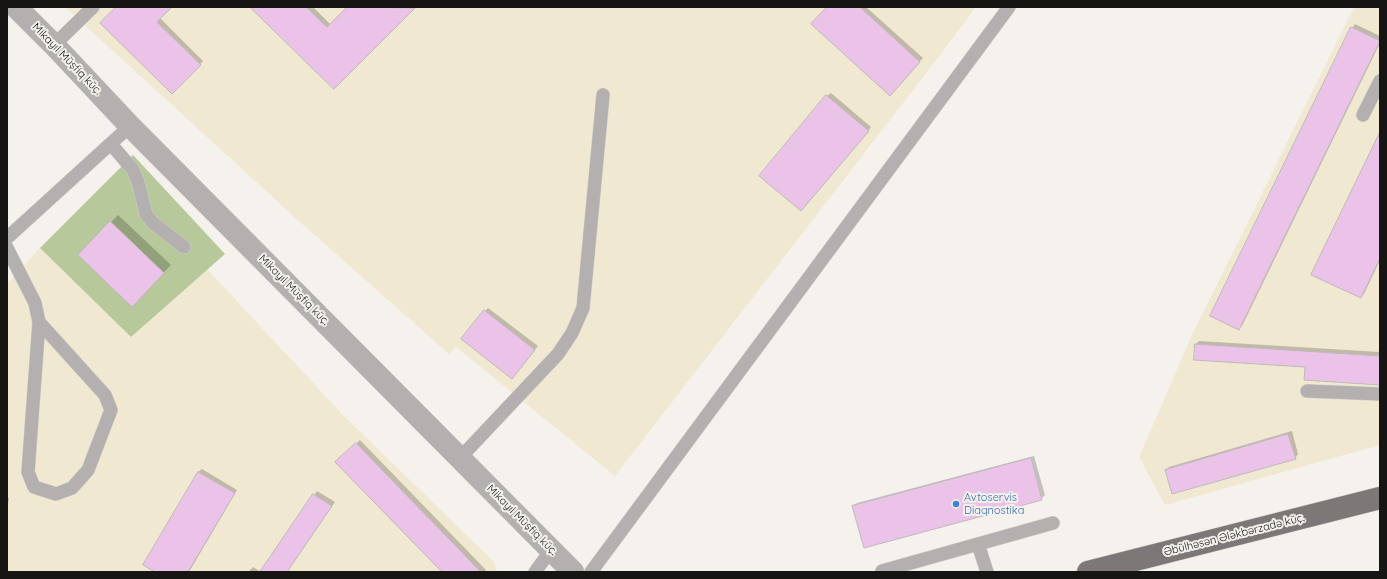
<!DOCTYPE html>
<html>
<head>
<meta charset="utf-8">
<style>
  body { margin:0 }
  #map { position:relative; width:1387px; height:579px; overflow:hidden; background:#f5f2ed; font-family:Quicksand,sans-serif }
  canvas { display:block }
  .frame { position:absolute; inset:0; border:8px solid #161513; pointer-events:none }
</style>
</head>
<body>
<div id="map">
<canvas width="1387" height="579"></canvas>
<div class="frame"></div>
</div>
<script>
const ctx = document.querySelector('canvas').getContext('2d');
ctx.lineJoin = 'round';
function fillPath(path, color) {
  ctx.fillStyle = color;
  ctx.fill(path, 'evenodd');
}
function stroke(path, color, width, dash) {
  ctx.strokeStyle = color;
  ctx.lineWidth = width;
  ctx.lineCap = dash ? 'butt' : 'round';
  ctx.setLineDash(dash || []);
  ctx.stroke(path);
}
function drawText(font, color, halo, rows, align = 'center') {
  ctx.font = font + ' Quicksand,sans-serif';
  ctx.lineWidth = 4;
  ctx.setLineDash([]);
  ctx.textBaseline = 'middle';
  ctx.strokeStyle = halo;
  ctx.fillStyle = color;
  for (const [text, x, y, turn = 0] of rows) {
    ctx.save();
    ctx.translate(x, y);
    ctx.rotate((+turn || 0) * Math.PI / 180);
    ctx.textAlign = isNaN(turn) ? turn : align;
    if (halo) ctx.strokeText(text, 0, 0);
    ctx.fillText(text, 0, 0);
    ctx.restore();
  }
}
fillPath(new Path2D(`
  M65,7H976L937,59L615,476L456,347L449,354L301,223Z
  M1354,7H1380V445L1165,505L1139,457L1192,335Z
  M40,248L131,337L207,269L343,415L494,562L497,572H7V283Z`), '#f1e8d2');
fillPath(new Path2D(`
  M133,155L225,254L131,337L40,248Z`), '#b7c89a');
fillPath(new Path2D(`
  M117,7H171L160,18L203,61L172,93Z
  M252,7H313L331,25L349,7H414L334,88Z
  M828,7H866L923,58L893,91Z
  M1355,24L1380,36V43L1242,326L1238,329L1352,28Z
  M831,93L871,127L805,206L827,96Z
  M1380,135V260L1364,294L1360,297Z
  M118,215L171,265L132,305L79,255Z
  M488,308L538,346L512,378L485,311Z
  M1199,341L1380,352V384L1306,366L1196,344Z
  M1292,431L1298,454L1295,458L1166,470L1169,467Z
  M360,440L486,570L484,572H443L337,462Z
  M1034,456L1045,495L1041,499L853,506L857,503Z
  M202,469L237,490L189,572H157L198,472Z
  M317,491L335,502L287,572H248L253,567L261,572Z
  M7,497L9,498L7,510Z`), '#0003');
const building = new Path2D(`
  M116,7H172L157,22L201,65L172,94L100,23Z
  M250,7H306L327,27L347,7L415,8L334,89Z
  M827,7H860L920,62L890,96L811,24Z
  M1351,27L1380,41L1239,330L1210,316Z
  M826,95L869,131L801,211L759,176Z
  M1380,132V258L1361,298L1311,275Z
  M110,221L164,273L132,307L78,255Z
  M484,310L535,350L512,379L461,339Z
  M1195,344L1380,356V385L1304,380L1305,367L1194,360Z
  M1288,434L1296,459L1172,494L1165,470Z
  M356,443L481,572H442L335,462Z
  M1031,458L1042,500L864,548L852,506Z
  M198,472L235,493L188,572H155L143,565Z
  M313,494L332,506L287,572H260Z`);
fillPath(building, '#ecc3e8');
stroke(building, '#beb9bd', 1);
const service = new Path2D(`
  M54,45L93,7
  M1363,115L1380,81
  M111,144L133,170L138,182L146,214L153,223L184,247
  M7,238L130,126
  M7,248L35,303L39,322L28,472L34,487L56,494L72,488L88,470L111,410L105,395L39,322
  M1307,391L1380,394
  M460,458L558,354L572,333L583,308L603,95
  M978,544L987,572
  M882,571L1053,523
  M535,572L551,550
  M591,572L1009,7`);
const minor = new Path2D(`
  M16,7L54,45L130,126L573,572`);
const primary = new Path2D(`
  M1088,572L1380,498`);
stroke(service, '#d1cfca', 14);
stroke(minor, '#d1cfca', 23);
stroke(primary, '#d1cfca', 23);
stroke(service, '#b3b0af', 13);
stroke(minor, '#b3b0af', 22);
stroke(primary, '#7d7877', 22);
for (const [x, y, r, color] of [
  [956,504,4,"#3f7fe0"]
]) {
  const dot = new Path2D();
  dot.arc(x, y, r, 0, 2 * Math.PI);
  ctx.fillStyle = color;
  ctx.fill(dot);
  stroke(dot, '#f5f2ed', 1.5);
}
drawText('11px', '#161513', '#f5f2ed', [
  ["Mikayıl Müşfiq küç.",67,59,46],
  ["Mikayıl Müşfiq küç.",294,290,45],
  ["Mikayıl Müşfiq küç.",522,520,45],
  ["Əbülhəsən Ələkbərzadə küç.",1234,535,-14]
]);
drawText('11px', '#366cbe', '#f5f2ed', [
  ["Avtoservis",964,498],
  ["Diaqnostika",964,511]
], 'left');
</script>
</body>
</html>
